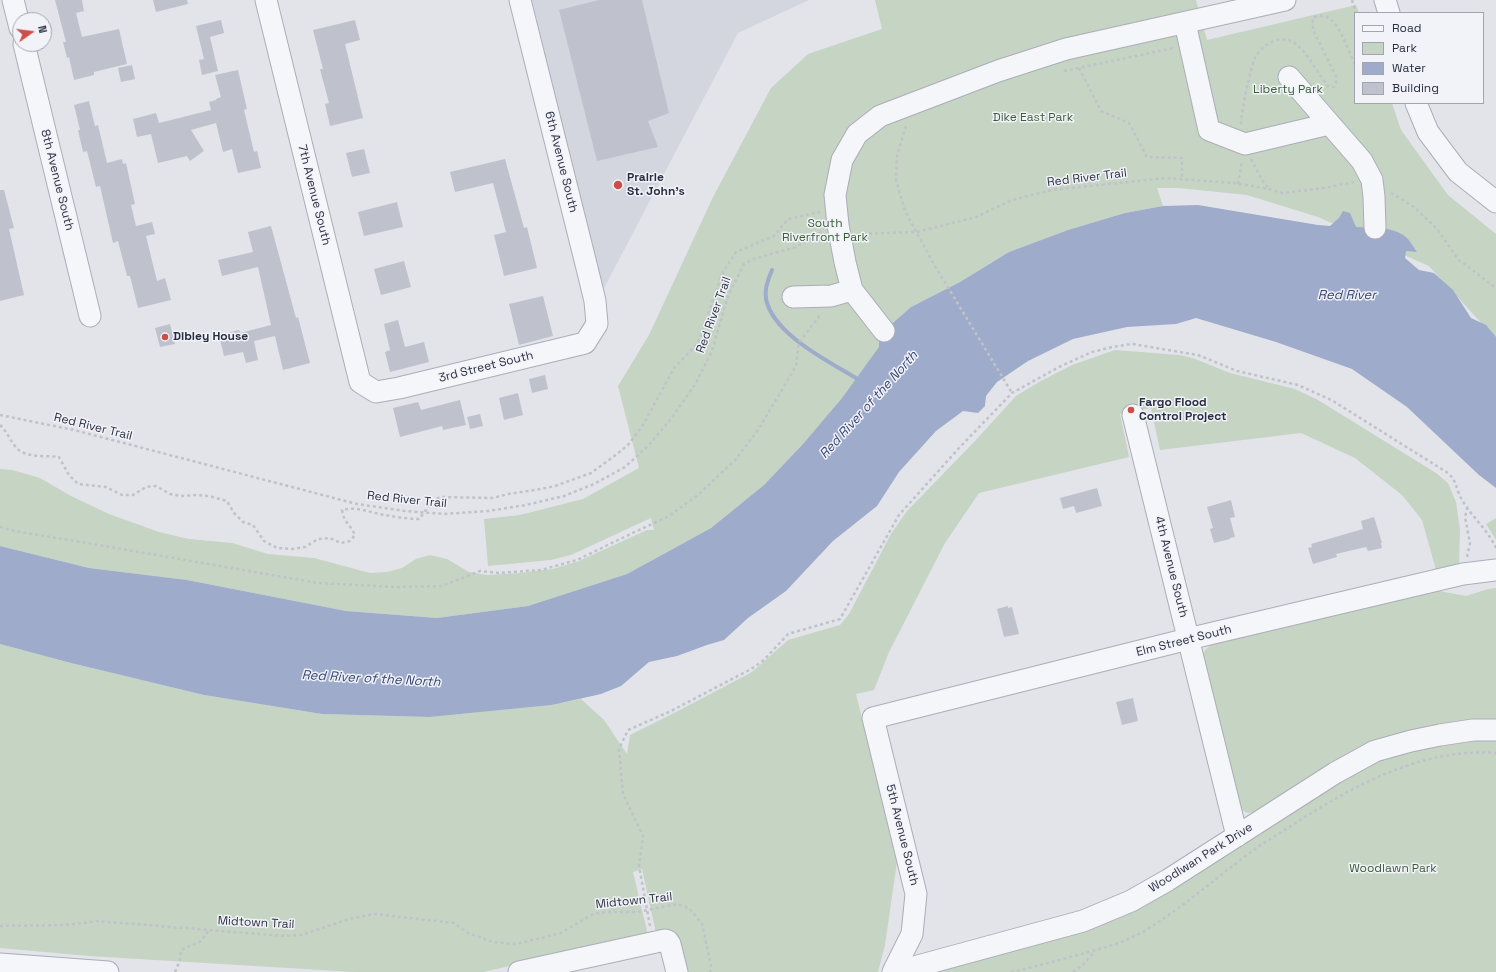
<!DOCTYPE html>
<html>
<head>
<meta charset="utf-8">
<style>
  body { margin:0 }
  #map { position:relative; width:1496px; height:972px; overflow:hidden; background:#e2e4ea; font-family:"Space Grotesk",sans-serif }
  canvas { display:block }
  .legend { position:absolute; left:1354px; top:12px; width:130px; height:92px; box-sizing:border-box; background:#f2f3f8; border:1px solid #a2a4af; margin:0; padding:5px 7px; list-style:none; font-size:12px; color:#2a2e42 }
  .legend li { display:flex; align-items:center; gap:8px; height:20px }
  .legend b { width:20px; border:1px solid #a2a4af }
  .north { position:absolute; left:12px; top:12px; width:40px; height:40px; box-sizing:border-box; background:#f2f3f8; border:1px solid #a2a4af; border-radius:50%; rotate:76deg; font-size:11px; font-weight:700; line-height:16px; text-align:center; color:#2a2e42 }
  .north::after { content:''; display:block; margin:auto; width:14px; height:18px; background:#cd4e49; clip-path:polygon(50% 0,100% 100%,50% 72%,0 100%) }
</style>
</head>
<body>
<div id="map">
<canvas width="1496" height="972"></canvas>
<ul class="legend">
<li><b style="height:5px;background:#f5f6f9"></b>Road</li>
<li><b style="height:11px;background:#c5d4c3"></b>Park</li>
<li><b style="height:11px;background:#9eabca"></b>Water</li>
<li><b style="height:11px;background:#bfc2cd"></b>Building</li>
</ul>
<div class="north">N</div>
</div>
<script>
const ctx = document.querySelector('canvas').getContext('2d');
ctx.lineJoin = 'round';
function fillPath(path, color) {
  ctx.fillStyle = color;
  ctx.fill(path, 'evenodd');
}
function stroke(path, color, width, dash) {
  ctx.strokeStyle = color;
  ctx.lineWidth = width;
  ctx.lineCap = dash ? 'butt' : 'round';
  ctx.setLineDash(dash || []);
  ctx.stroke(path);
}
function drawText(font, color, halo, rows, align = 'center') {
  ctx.font = font + ' "Space Grotesk",sans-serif';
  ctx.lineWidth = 3;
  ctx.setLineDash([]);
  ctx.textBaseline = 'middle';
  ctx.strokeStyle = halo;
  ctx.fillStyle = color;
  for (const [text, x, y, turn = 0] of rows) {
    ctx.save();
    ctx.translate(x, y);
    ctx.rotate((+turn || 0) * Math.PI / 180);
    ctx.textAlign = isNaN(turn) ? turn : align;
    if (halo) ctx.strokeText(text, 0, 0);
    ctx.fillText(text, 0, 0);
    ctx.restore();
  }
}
fillPath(new Path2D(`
  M532,0H809L738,33L602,292Z`), '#d4d6df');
fillPath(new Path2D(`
  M875,0H1196L1207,40L1356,5L1359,13H1355V103H1392L1401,130L1448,195L1496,234V339L1429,266L1318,217L1247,195L1179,188H1157L1163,206L1125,213L1068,230L1009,252L960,282L911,307L879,335L880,347L842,398L803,444L764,485L711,528L627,574L528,606L437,618L346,611L187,580L89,568L0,546V469L12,470L40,478L71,496L109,514L159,532L189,539L232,543L268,554L314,558L370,573L387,572L402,568L416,559L430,555L447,559L469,572L487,575L521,573L553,569L579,561L647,530H654L651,518L571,555L551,560L488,566L484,519L520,515L583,499L639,468L618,386L649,335L713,197L771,88L808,54L882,29Z
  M1115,350L1179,355L1193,358L1230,373L1295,389L1318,400L1436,473L1448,483L1456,502L1460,529L1459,564L1436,570L1422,520L1402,495L1355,458L1301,433L1160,450L1151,408L1120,414L1129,457L979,493L945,543L889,652L874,690L856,694L897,862L885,945L878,972H687L656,933L642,869L633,872L648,935L483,972H354L89,956L0,948V644L71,663L204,695L322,714L430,717L552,705L581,699L604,720L627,754L630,735L680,710L752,672L788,640L840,625L849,614L891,534L907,511L975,441L1016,396L1039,382L1072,365Z
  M1496,518V540L1486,524Z
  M1496,588V723H1449L1257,812L1248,813L1237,808L1200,660L1205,650L1212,644L1267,630L1434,590L1466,596L1488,589Z
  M1496,739V972H913L1096,926L1376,758L1454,740Z`), '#c5d4c3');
fillPath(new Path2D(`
  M1198,205L1318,225L1330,226L1339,218L1343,211L1350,213L1356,227C1373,228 1395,226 1408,239C1411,243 1414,248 1417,252L1406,251L1405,258L1419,270L1434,273L1453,290L1471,318L1486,325L1496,337V488L1479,475L1407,407L1352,369L1276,342L1196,318L1176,324L1127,327L1073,339L1028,361L997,382L986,396L985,406L978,413L963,411L936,431L899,472L877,506L833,541L786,591L748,618L724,640L707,645L677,656L649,662L621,686L601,694L552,705L430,717L322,714L204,695L71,663L0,644V546L89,568L187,580L346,611L437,618L528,606L627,574L711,528L764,485L803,444L842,398L879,347V335L911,307L960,282L1009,252L1068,230L1125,213L1163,206Z`), '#9eabca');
stroke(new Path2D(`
  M772,270C768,279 764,289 766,299C773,334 828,361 856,378`), '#9eabca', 4);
fillPath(new Path2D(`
  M55,0H82L84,11L76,13L82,37L119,29L127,64L94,72V75L74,80L69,57L67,58L63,42H66Z
  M153,0H187L188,4L156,12Z
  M599,0H642L669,113L648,121L658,147L597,161L559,10Z
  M221,20L224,33L210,37L218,71L202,75L199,60L204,59L196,26Z
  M355,20L360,40L345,44L363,118L330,126L325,104L329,103L320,69H323L313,30Z
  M132,65L135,79L121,82L118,68Z
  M238,70L247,109L244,110L254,152L257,151L261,168L238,173L232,149L223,152L216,123L191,130L204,151L190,161L187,156L158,163L151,134L137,137L133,119L156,113L159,123L211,110L209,102L216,100V99L221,97L215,75Z
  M89,101L95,126L98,125L107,163L122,159L123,164L126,163L135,204L131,205L136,226L152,222L155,234L146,236L157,281L165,278L171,300L138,308L130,276H127L118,241L113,243L100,186L96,187L87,151L83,152L78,130H80L74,105Z
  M364,149L370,173L352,177L346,153Z
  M505,159L524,228L527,227L537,268L504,276L494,235L506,232L493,183L455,192L450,172Z
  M0,190H4L14,228L9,229L24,295L0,301Z
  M397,202L403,227L364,236L358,212Z
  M271,226L296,318L298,317L310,363L283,370L275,336L254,341L258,360L246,363L243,352L224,356L219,335L239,330L240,333L271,325L258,267L222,276L218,260L253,252L248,232Z
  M404,261L411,287L381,295L374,269Z
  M543,296L553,336L519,345L509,304Z
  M398,320L405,347L424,342L429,362L390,372L385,352L390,350L384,324Z
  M170,324L175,344L160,347L155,328Z
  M545,375L548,389L532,393L529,379Z
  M518,393L523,415L504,420L499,398Z
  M460,400L466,425L443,430L442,426L400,437L393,408L418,402L421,410Z
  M480,414L483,426L470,429L467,417Z
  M1097,488L1102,506L1076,513L1074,506L1063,509L1060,498Z
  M1231,500L1235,517L1230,518L1235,537L1230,538V539L1214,543L1210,529L1213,528L1207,507Z
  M1374,517L1382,543H1381L1382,548L1368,551L1366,547L1336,554L1337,557L1313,564L1308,548L1312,547L1311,544L1363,529L1361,521Z
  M1008,606V608L1012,607L1019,634L1004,637L997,609Z
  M1133,698L1138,721L1122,725L1116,702Z`), '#bfc2cd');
const minor = new Path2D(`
  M13,0L20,28
  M266,0L360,382L376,392L399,388L585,343L597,324L595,301L587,268L520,0
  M1385,0L1389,13
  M1185,23L1209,130L1245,144L1329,124
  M24,44L90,316
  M1289,77L1362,161L1372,180L1374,197L1375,228
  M1416,103L1428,132L1458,172L1496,202
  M793,297L831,296L852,290
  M884,331L852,290L845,262L838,225L835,195L842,160L857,134L880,116L998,71L1066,49L1285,0
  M1133,415L1237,836
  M0,964L108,972
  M519,972L665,940L668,941L670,944L677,972
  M893,972L912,934L916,894L873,718L1188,639L1463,574L1496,570
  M896,972L1083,921L1131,901L1168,880L1335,773L1375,751L1411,741L1440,735L1473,730H1496`);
stroke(minor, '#abadb8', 23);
stroke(new Path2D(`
  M1352,0L1356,13
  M1079,68L1101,111L1129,123L1147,157L1182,158V178
  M1064,71L1174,48
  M1241,124C1241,113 1250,69 1255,58C1261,46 1278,35 1291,41C1306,48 1317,73 1328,86L1334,87L1336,83V76L1314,32L1312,23L1314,17C1319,16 1324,15 1329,18C1340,25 1349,52 1355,65
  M906,126L897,156L896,180L905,211L932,261L1012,393
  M1251,159L1262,180L1269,189
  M1238,184L1242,161
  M1391,193L1414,207L1437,229L1458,259L1496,288
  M857,234L917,232L976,217L1012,200L1052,190L1166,178L1235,183L1269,189L1282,193L1324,188L1354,182
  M0,415L74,430L357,504L405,511L444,514L488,511L526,505L564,496L594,484L625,467L648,446L670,420L696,383L712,351L728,296L744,264L753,259L796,247L823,231
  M0,425C7,431 9,439 15,446C24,459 45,455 59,457L69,475L78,484L106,487L122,495H133L146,487L156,486L170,494L181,496L196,495L209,496L227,501L234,513L243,522L253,525L264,541L277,548L292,549L305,547L318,539L330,538L341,543L350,541L355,535C350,524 344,523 342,510C357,506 371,513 385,515C396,517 408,519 419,519L433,501L440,497L493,498L508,494L541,489L555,486L591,473L613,457L627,446L642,427L674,368L698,343L722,274L736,252L774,236L788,219L820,212
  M0,527L14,531L87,543L318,583L394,587L442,586L480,571L499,573L541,570L577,560L620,539L669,516L698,495L736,459L758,430L796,366L799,342L818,318L820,313
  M1467,557L1470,543L1465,517L1467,509
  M0,926C32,925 64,927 96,921L285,936L301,935L349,919L374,914L454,923L468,933L493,942L516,944L561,933L593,914L606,912H638L677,904L689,908L702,924L711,965L710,972
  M650,926L639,866L643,836L623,794L619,749L628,730L671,711L751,669L764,660L788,634L840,619L899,515L959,448L1012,393L1059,367L1092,352L1112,347L1132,344L1198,355L1237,371L1298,385L1333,401L1448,473C1455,479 1456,486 1459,494C1468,514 1487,528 1496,548
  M175,972L180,960L181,950L201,941L209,930
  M1011,972C1030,968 1048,963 1067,958C1095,950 1120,945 1146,930C1183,907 1216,878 1251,852C1266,841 1282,832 1297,822C1357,784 1422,748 1496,753
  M1073,972L1082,966L1095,951`), '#c0c2c9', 2.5, [3, 3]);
stroke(minor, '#f5f6f9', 21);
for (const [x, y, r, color] of [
  [618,185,5,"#cd4e49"],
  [165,337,4,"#cd4e49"],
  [1131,410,4,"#cd4e49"]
]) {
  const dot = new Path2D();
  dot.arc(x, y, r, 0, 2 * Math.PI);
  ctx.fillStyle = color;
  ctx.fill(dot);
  stroke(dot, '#f2f3f8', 1.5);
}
drawText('12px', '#385e38', '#f2f3f8', [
  ["Liberty Park",1288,90],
  ["Dike East Park",1033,118],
  ["South",825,224],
  ["Riverfront Park",825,238],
  ["Woodlawn Park",1393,869]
]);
drawText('12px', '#2a2e42', '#f2f3f8', [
  ["6th Avenue South",561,162,76],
  ["Red River Trail",1087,178,-7],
  ["8th Avenue South",57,180,76],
  ["7th Avenue South",314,195,76],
  ["Red River Trail",714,315,-70],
  ["3rd Street South",486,367,-14],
  ["Red River Trail",93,427,14],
  ["Red River Trail",407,500,6],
  ["4th Avenue South",1171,567,76],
  ["Elm Street South",1184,641,-14],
  ["5th Avenue South",902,835,76],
  ["Woodlwan Park Drive",1201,858,-32],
  ["Midtown Trail",634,901,-6],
  ["Midtown Trail",256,923,3]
]);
drawText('bold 12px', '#2a2e42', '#f2f3f8', [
  ["Prairie",627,178],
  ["St. John's",627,192],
  ["Dibley House",173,337],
  ["Fargo Flood",1139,403],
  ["Control Project",1139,417]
], 'left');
drawText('italic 13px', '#354576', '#f2f3f8', [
  ["Red River",1347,295],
  ["Red River of the North",869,405,-48],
  ["Red River of the North",371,679,3]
]);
</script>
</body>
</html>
